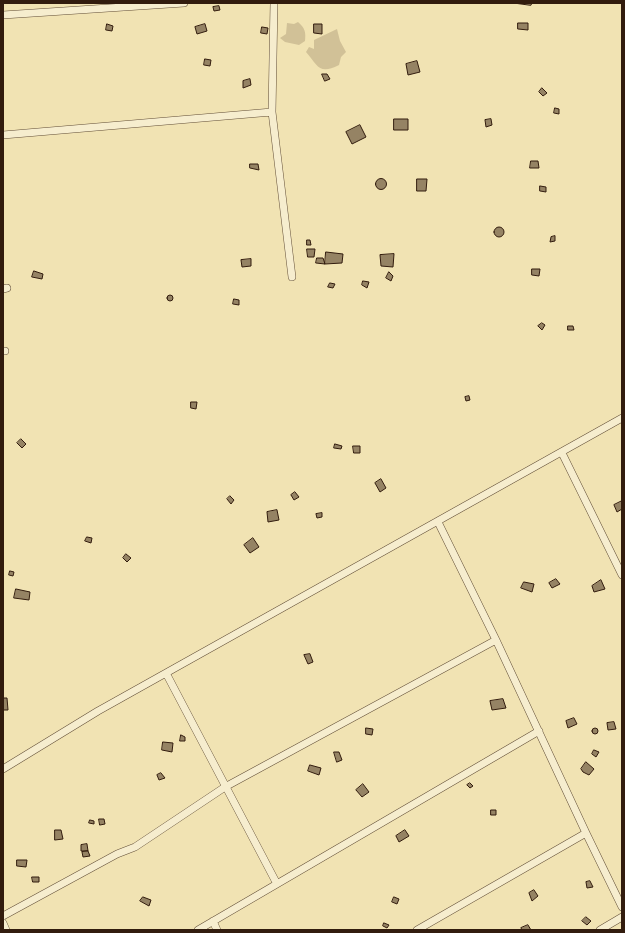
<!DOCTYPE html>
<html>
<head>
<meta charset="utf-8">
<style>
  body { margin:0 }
  #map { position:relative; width:625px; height:933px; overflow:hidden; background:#f1e3b3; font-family:Cardo,serif }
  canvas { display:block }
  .frame { position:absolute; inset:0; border:4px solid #321c0e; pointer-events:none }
</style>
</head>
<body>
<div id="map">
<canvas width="625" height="933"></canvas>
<div class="frame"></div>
</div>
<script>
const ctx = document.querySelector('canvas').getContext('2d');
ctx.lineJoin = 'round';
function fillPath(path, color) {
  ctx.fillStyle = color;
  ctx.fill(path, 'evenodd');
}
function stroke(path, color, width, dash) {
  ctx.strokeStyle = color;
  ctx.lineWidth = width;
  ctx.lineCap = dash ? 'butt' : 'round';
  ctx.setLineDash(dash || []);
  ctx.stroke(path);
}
fillPath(new Path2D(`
  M298,22C305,28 306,32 305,41L299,45L285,42L280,38L286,34L287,23L294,24Z
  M337,29L340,41L346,52L341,57L339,65C319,75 318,66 306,52L309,47L314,49V40Z`), '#d1c197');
const building = new Path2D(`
  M514,3H532L531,5Z
  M219,6L220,10L214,11L213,7Z
  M518,23H528V30L518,29Z
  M107,24L113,26L112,31L106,30Z
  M205,24L207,31L197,34L195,27Z
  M314,24H322V34L314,33Z
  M262,27L268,28L267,34L261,33Z
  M205,59L211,60L210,66L204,65Z
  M417,61L420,72L408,75L406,64Z
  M322,74H327L330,79L325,81Z
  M250,79L251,85L243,88V81Z
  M542,88L547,93L543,96L539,92Z
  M555,108L559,109V114L554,113Z
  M394,119H408V130H394Z
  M491,119L492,125L486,127L485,120Z
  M360,125L366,137L352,144L346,132Z
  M531,161H538L539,168H530Z
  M250,164H258L259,170L250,168Z
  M375.5 184a5.5 5.5 0 1 1 11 0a5.5 5.5 0 1 1-11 0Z
  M417,179H427L426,191H417Z
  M540,186L546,187V192L540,191Z
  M494 232a5 5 0 1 1 10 0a5 5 0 1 1-10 0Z
  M555,236V241L550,242L551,237Z
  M307,240H310L311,245H307Z
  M307,249H315L314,257H308Z
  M326,252L343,254L342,263L325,264Z
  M394,254L393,267L381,266L380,255Z
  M317,258H323L325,264L316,263Z
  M251,259V266L242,267L241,260Z
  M532,269H540L539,276L532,275Z
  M34,271L43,274L42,279L32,277Z
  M389,272L393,276L391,281L386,278Z
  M363,281L369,282L367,288L362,285Z
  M330,283L335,284L333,288L328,287Z
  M167 298a3 3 0 1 1 6 0a3 3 0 1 1-6 0Z
  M234,299L239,300V305L233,304Z
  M542,323L545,325L542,330L538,326Z
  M568,326H573L574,330H568Z
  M469,396L470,400L466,401L465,397Z
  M191,402H197L196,409L191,408Z
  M21,439L26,444L22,448L17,443Z
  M335,444L342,446L341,449L334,448Z
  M353,446H360V453H354Z
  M381,479L386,488L380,492L375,483Z
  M295,492L299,497L294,500L291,495Z
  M230,496L234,500L231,504L227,499Z
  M622,501V509L617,512L614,505Z
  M277,510L279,520L268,522L267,512Z
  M322,513V517L317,518L316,514Z
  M87,537L92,538L91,543L85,541Z
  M253,538L259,547L250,553L244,545Z
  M126,554L131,558L127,562L123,558Z
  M10,571L14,572L13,576L9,575Z
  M556,579L560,584L552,588L549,583Z
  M601,580L605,589L594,592L592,586Z
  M524,582L534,584L532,592L521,588Z
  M16,589L30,592L29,600L14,598Z
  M310,654L313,662L308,664L304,655Z
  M3,698H7L8,710H3Z
  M503,699L506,708L492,710L490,701Z
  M574,718L577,724L568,728L566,721Z
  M614,722L616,729L608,730L607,723Z
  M366,728L373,729L372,735L366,734Z
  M592 731a3 3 0 1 1 6 0a3 3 0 1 1-6 0Z
  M181,735L185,737V741H180Z
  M163,742L173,743L172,752L162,750Z
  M594,750L599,752L596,757L592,754Z
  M334,752H339L342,760L337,762Z
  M586,762L594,769L589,775L583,772L581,769Z
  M310,765L321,768L319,775L308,771Z
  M161,773L165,778L159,780L157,775Z
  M470,783L473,786L470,788L467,785Z
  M363,784L369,792L362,797L356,790Z
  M491,810H496V815H491Z
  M99,819H104L105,824L100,825Z
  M90,820L94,821V824L89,823Z
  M55,830H61L63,839L55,840Z
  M405,830L409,836L399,842L396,836Z
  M87,844L88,851H81V845Z
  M88,851L90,856L83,857L82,852Z
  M17,860H27L26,867L17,866Z
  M32,877H39V882H33Z
  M590,881L593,887L587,888L586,882Z
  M534,890L538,896L532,901L529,893Z
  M143,897L151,900L149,906L140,901Z
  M394,897L399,899L397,904L392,902Z
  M586,917L591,921L587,925L582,921Z
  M384,923L389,925L387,928L383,926Z
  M528,925L531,930H522L521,928Z`);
fillPath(building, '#958364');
stroke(building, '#321c0e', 1);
const minor = new Path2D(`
  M274,3L272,112L292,277
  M3,15L184,3
  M3,135L272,112
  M3,289L7,288
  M3,351H5
  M562,453L622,575
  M438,522L496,640L586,833L622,907
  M166,673L277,884
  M3,769L98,711L622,418
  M3,916L117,854L135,847L225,787L496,640
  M213,921L217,930
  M3,923L6,930
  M198,930L539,731
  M417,930L586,833
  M600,930L622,917`);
stroke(minor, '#624e37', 8);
stroke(minor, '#f6edce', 7);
</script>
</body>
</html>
